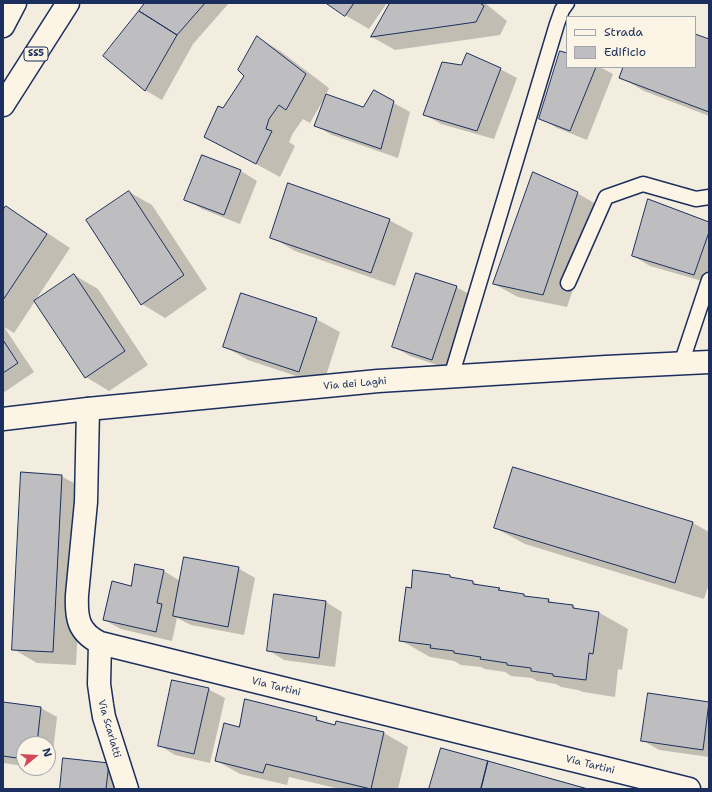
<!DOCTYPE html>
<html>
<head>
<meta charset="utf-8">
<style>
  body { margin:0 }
  #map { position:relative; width:712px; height:792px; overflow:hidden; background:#f3ede0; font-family:"Shantell Sans",sans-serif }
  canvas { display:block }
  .frame { position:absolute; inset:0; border:4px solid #1b2f5e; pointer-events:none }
  .legend { position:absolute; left:566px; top:16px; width:130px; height:52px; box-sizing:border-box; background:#fcf5e5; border:1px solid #a2a6af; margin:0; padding:5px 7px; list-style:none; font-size:12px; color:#1b2f5e }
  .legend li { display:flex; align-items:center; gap:8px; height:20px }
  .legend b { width:20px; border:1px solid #a2a6af }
  .north { position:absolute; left:16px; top:736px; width:40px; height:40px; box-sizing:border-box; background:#fcf5e5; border:1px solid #a2a6af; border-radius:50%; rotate:72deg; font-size:11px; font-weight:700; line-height:16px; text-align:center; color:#1b2f5e }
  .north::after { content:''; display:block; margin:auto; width:14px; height:18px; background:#d1495b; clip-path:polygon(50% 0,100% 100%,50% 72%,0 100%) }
</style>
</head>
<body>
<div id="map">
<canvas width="712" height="792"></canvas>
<div class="frame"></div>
<ul class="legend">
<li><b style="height:5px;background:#fcf5e5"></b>Strada</li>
<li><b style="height:11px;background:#bebec0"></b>Edificio</li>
</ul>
<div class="north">N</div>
</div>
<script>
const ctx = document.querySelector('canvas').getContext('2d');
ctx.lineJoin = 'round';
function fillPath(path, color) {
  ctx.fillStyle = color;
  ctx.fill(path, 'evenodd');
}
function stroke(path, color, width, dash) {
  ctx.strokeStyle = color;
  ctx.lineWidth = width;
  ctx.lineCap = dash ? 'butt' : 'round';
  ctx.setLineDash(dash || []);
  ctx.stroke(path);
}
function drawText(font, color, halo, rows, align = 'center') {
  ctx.font = font + ' "Shantell Sans",sans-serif';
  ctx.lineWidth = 4;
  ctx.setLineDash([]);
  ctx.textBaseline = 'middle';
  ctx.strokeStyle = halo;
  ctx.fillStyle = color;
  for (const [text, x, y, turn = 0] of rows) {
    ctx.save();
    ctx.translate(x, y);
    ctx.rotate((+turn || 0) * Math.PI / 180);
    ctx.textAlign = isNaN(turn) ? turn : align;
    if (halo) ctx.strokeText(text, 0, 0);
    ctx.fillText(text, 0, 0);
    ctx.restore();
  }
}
fillPath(new Path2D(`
  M146,3H229L193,44L162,100L145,90L104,56Z
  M328,3H387L369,29L345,15Z
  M391,3H485L507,21L500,35L395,50L372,37Z
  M695,35L709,40V116L644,91L620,77L624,67H695Z
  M257,37L280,51L329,88L326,95L363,108L374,92L410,112L398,158L332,135L316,126L326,98L325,97L310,123L303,119L293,133L289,142L295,146L280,177L206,137L245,76Z
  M567,54V67H600L613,74L587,140L557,128L540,118Z
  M500,69L517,78L494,139L441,124L424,114Z
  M202,156L241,171L257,181L240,224L202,209L186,199Z
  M129,192L152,205L207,289L165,318L142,304Z
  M577,193L601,207L567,307L518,297L494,284Z
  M6,208L29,221L70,248L14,333L4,327L34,372L3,393V212Z
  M389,220L413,233L395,286L295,251L271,237Z
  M709,224V283L650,266L633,256Z
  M74,275L98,289L148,365L109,391L86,377Z
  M456,287L473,296L449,369L410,356L394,347Z
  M316,319L340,332L323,385L248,360L225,347Z
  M513,468L693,523L709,532V588L708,587L704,599L525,544L495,528Z
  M61,476L85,489L76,665L37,663L13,649Z
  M238,568L255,578L244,635L191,625L177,618L172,641L121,629L104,620L131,587L164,571L180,581Z
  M414,571L450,576L456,579L473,582L481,586L499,589L505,592L524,595L530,598L549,600L555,604L572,606L579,610L598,612L628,629L622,670L618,669L615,697L583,692L578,690L561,687L556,684L537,681L532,678L511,676L505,672L485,669L481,667L461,665L454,661L430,657L400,640L412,589Z
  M275,596L326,602L342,612L335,667L284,660L268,650Z
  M208,689L225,698L210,763L175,755L159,745Z
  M649,694L709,703V757L659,750L642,740Z
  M3,703L41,708L57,717L51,769L41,768H48V744H24V766L3,763Z
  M316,718L328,725L336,726L337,722L384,733L408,747L398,789H340L289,777L287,785L240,774L217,761L239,728Z
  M108,764L123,789H61Z`), '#0003');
const building = new Path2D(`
  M145,3H205L177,35L139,11Z
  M326,3H354L345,16Z
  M390,3H480L484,6L476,22L371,37Z
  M139,11L177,35L145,91L103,56Z
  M695,34L709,39V112L619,78L623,67H695Z
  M257,36L306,74L286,110L279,105L269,119L266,129L272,131L256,164L204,137L218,106L223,108L244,76L238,70Z
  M560,51L567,53V67H596L570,131L539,119Z
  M467,53L501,68L477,131L423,115L442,62L461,65Z
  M374,90L394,101L381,149L314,126L326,94L363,107Z
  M202,155L241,170L224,215L184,200Z
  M533,172L578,192L543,295L493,284Z
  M288,183L390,219L371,273L270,238Z
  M129,191L184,275L141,305L86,220Z
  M648,199L709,222V232L694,275L632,256Z
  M6,206L47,234L3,300V210Z
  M416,273L457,286L432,360L392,347Z
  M74,274L125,351L85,378L34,301Z
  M241,293L317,318L299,372L223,347Z
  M3,340L18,363L3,373Z
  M513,467L693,522L675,583L494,528Z
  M21,472L62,475L53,652L12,650Z
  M184,557L239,567L228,627L173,616Z
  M135,564L164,570L157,603L162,604L156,632L103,620L112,581L131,586Z
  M413,570L450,575V577L473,581V584L500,588L498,590L524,594V596L549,599L548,602L573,605V608L599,612L593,654L589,653L586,680L553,676V674L531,671V668L507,665V663L480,659L481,657L454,653V651L430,648L431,645L399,641L406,587L411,588Z
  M274,594L326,601L319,658L267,651Z
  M172,680L209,688L194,754L158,746Z
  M648,693L709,702L703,750L641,741Z
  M245,699L317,717L316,720L335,725L336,721L384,732L371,789L266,764L263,773L215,761L224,723L239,727Z
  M3,702L41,707L37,744H24V759L3,756Z
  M441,748L488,761L481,789H429Z
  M63,758L109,763L106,789H60Z
  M488,761L588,789H481Z`);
fillPath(building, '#bebec0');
stroke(building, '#1b2f5e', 1);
const service = new Path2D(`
  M568,283L606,197L643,184L696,199L709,197
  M681,364L709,280
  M451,377L557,24L562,10L567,3`);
const minor = new Path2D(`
  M3,26L15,3
  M88,409L86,502L77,595C76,618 78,632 100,643L689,789
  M100,643L99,684L102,705L104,717L127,789`);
const tertiary = new Path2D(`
  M3,419L88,409L378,381L606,367L709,362`);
const primary = new Path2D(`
  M3,105L68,3`);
stroke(service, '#1b2f5e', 17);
stroke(minor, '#1b2f5e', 25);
stroke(tertiary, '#1b2f5e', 25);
stroke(primary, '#1b2f5e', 25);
stroke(service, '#fcf5e5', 14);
stroke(minor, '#fcf5e5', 22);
stroke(tertiary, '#fcf5e5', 22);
stroke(primary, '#fcf5e5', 22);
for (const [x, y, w] of [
  [36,54,24]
]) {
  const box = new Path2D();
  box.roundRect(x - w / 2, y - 7, w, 14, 3);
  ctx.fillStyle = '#fcf5e5';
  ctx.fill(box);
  stroke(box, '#1b2f5e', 1);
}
drawText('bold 9px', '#1b2f5e', null, [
  ["SS5",36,54]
]);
drawText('10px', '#1b2f5e', '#fcf5e5', [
  ["Via dei Laghi",355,384,-5],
  ["Via Tartini",276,687,14],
  ["Via Scarlatti",109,729,74],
  ["Via Tartini",590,765,14]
]);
</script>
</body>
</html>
